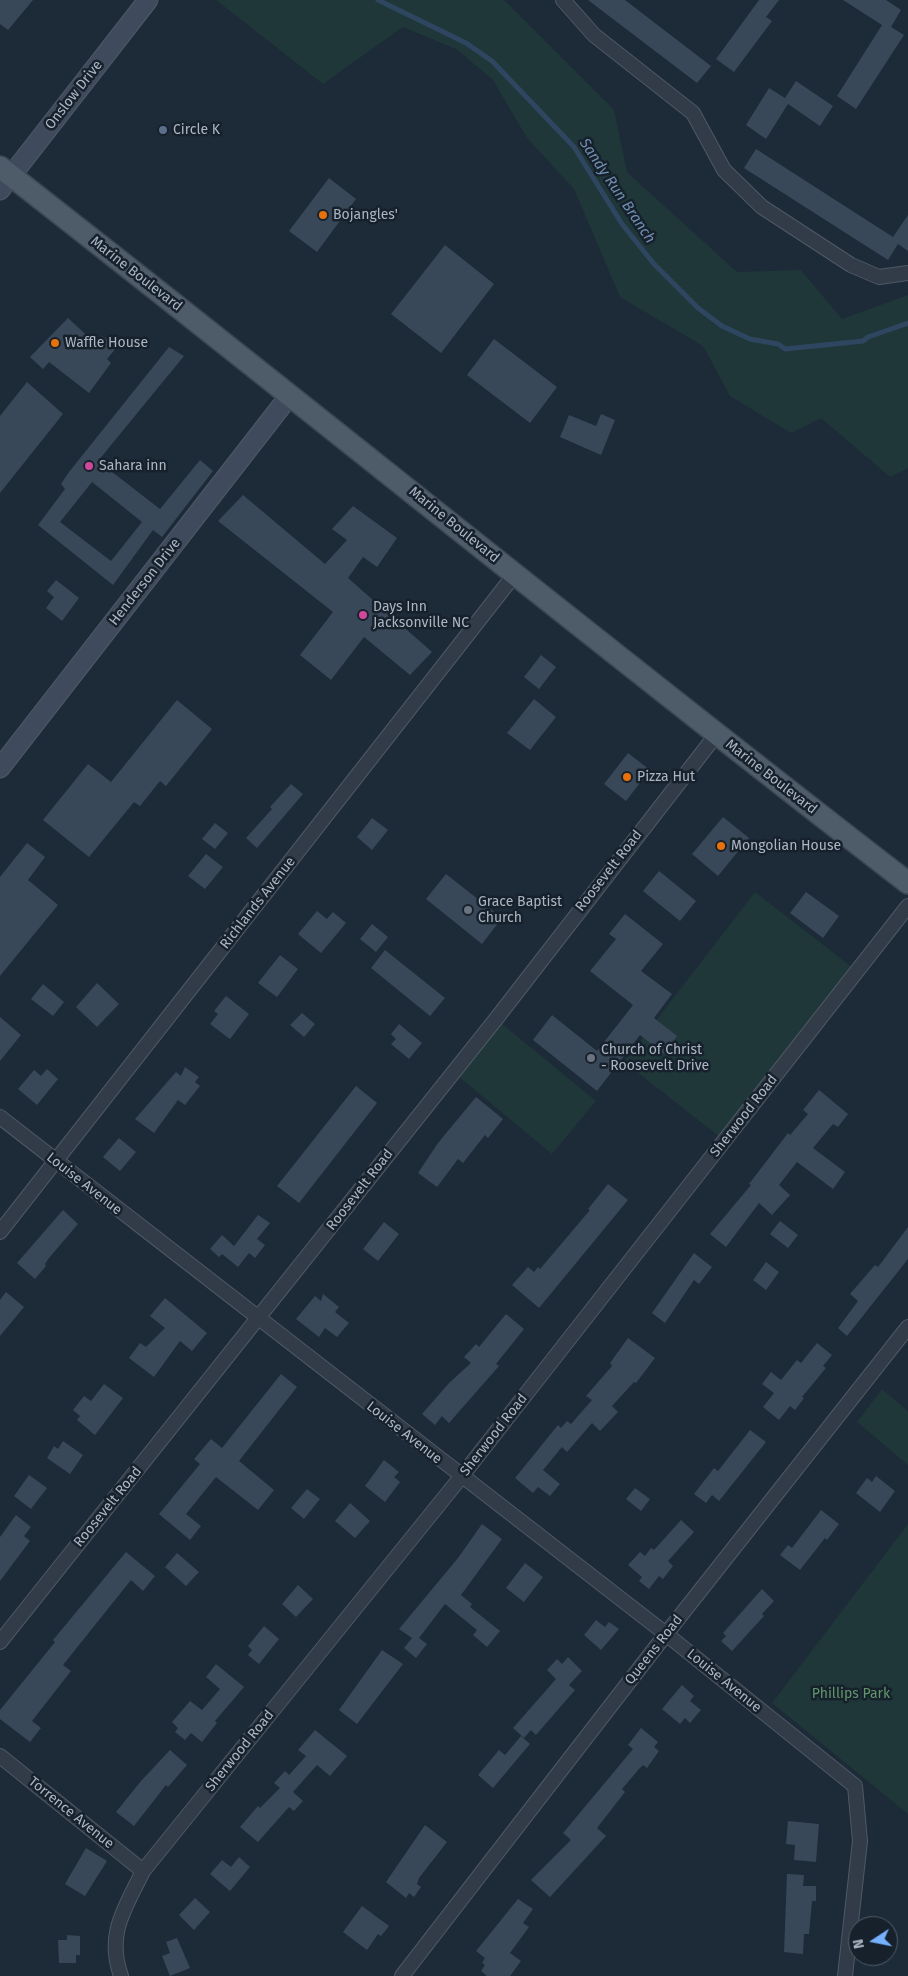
<!DOCTYPE html>
<html>
<head>
<meta charset="utf-8">
<style>
  body { margin:0 }
  #map { position:relative; width:908px; height:1976px; overflow:hidden; background:#1d2a38; font-family:"Fira Sans",sans-serif }
  canvas { display:block }
  .north { position:absolute; left:848px; top:1916px; width:50px; height:50px; box-sizing:border-box; background:#17212c; border:1px solid #525d69; border-radius:50%; rotate:259deg; font-size:14px; font-weight:700; line-height:20px; text-align:center; color:#abb6c5 }
  .north::after { content:''; display:block; margin:auto; width:18px; height:22px; background:#76b1ff; clip-path:polygon(50% 0,100% 100%,50% 72%,0 100%) }
</style>
</head>
<body>
<div id="map">
<canvas width="908" height="1976"></canvas>
<div class="north">N</div>
</div>
<script>
const ctx = document.querySelector('canvas').getContext('2d');
ctx.lineJoin = 'round';
function fillPath(path, color) {
  ctx.fillStyle = color;
  ctx.fill(path, 'evenodd');
}
function stroke(path, color, width, dash) {
  ctx.strokeStyle = color;
  ctx.lineWidth = width;
  ctx.lineCap = dash ? 'butt' : 'round';
  ctx.setLineDash(dash || []);
  ctx.stroke(path);
}
function drawText(font, color, halo, rows, align = 'center') {
  ctx.font = font + ' "Fira Sans",sans-serif';
  ctx.lineWidth = 5;
  ctx.setLineDash([]);
  ctx.textBaseline = 'middle';
  ctx.strokeStyle = halo;
  ctx.fillStyle = color;
  for (const [text, x, y, turn = 0] of rows) {
    ctx.save();
    ctx.translate(x, y);
    ctx.rotate((+turn || 0) * Math.PI / 180);
    ctx.textAlign = isNaN(turn) ? turn : align;
    if (halo) ctx.strokeText(text, 0, 0);
    ctx.fillText(text, 0, 0);
    ctx.restore();
  }
}
fillPath(new Path2D(`
  M216,0H504L614,110L627,172L737,272L801,270L842,319L908,295V468L890,477L821,418L791,433L730,396L703,346L620,297L574,189L527,138L493,80L456,49L403,27L323,84Z
  M755,892L857,971L725,1141L624,1062Z
  M496,1019L596,1101L552,1154L453,1072Z
  M882,1389L908,1411V1465L857,1422Z
  M908,1524V1814L772,1703Z`), '#1f3739');
stroke(new Path2D(`
  M378,0L466,43L492,61L574,147L622,224L654,264L698,308L722,326L750,339L778,344L785,349L863,341L868,337L908,323`), '#2f4661', 5);
fillPath(new Path2D(`
  M0,0H33L8,30L0,24Z
  M588,0H625L711,66L697,83Z
  M759,0H779L766,17L772,21L734,72L716,59Z
  M843,0H886L901,10L891,27L904,35L856,109L837,96L882,25Z
  M796,81L833,106L820,126L788,104L766,139L746,125L769,88L785,98Z
  M756,149L893,237L908,215V251L898,244L888,260L744,168Z
  M329,178L356,199L317,252L289,231Z
  M445,245L494,284L441,353L391,314Z
  M68,318L96,344L102,336L117,347L107,359L111,363L89,393L49,362L43,369L30,357Z
  M494,339L557,387L530,423L467,375Z
  M169,347L184,356L98,461L160,509L200,460L213,471L162,537L153,530L113,585L38,525L65,489L61,484L69,472ZM92,482L142,522L111,561L60,522Z
  M27,382L63,414L0,493V416Z
  M601,414L615,420L601,455L560,437L569,415L596,426Z
  M243,495L325,564L347,540L332,529L353,506L397,538L377,567L363,557L348,578L432,652L410,675L364,637L331,680L300,655L333,612L218,521Z
  M56,580L79,598L62,621L46,608L54,597L47,591Z
  M541,655L556,667L539,689L524,677Z
  M534,699L556,717L530,750L507,733Z
  M177,700L212,729L166,786L160,781L140,806L134,802L89,857L43,820L88,764L111,782Z
  M628,753L650,770L626,801L604,784Z
  M291,784L303,794L257,848L246,838L272,809L270,807Z
  M723,817L749,838L718,876L692,854Z
  M372,818L388,830L372,850L357,837Z
  M215,823L228,833L215,849L202,839Z
  M27,843L45,857L28,880L58,905L0,976V877Z
  M206,854L223,867L205,889L188,876Z
  M659,871L696,901L680,921L643,891Z
  M446,874L502,918L482,944L426,899Z
  M806,892L839,916L823,938L790,913Z
  M317,911L327,919L333,912L346,923L321,953L298,934Z
  M625,914L663,944L641,971L672,994L654,1018L677,1036L664,1054L640,1035L597,1091L533,1040L552,1015L597,1051L633,1005L590,971L616,939L609,934Z
  M372,924L388,937L376,952L360,939Z
  M385,950L445,998L430,1016L371,968Z
  M280,955L298,969L277,997L258,983Z
  M97,983L119,1004L97,1027L76,1007Z
  M43,984L64,1002L53,1016L31,999Z
  M226,996L249,1014L230,1039L210,1024L218,1014L214,1011Z
  M302,1013L315,1024L304,1037L290,1025Z
  M0,1017L21,1035L0,1061Z
  M399,1024L422,1043L409,1059L391,1044L396,1039L391,1034Z
  M185,1067L199,1077L195,1082L200,1086L185,1105L178,1100L154,1133L135,1119L176,1072L181,1076Z
  M47,1069L58,1079L37,1105L18,1089L34,1070L41,1076Z
  M356,1086L377,1103L299,1203L277,1186Z
  M819,1090L848,1114L838,1127L833,1124L813,1148L845,1172L833,1189L797,1162L779,1185L790,1195L772,1215L759,1203L726,1247L710,1234L751,1185L749,1184L788,1133L790,1135L808,1114L803,1110Z
  M476,1097L503,1119L488,1138L485,1135L463,1163L458,1159L437,1187L418,1173L438,1143Z
  M119,1138L136,1152L120,1171L103,1157Z
  M608,1184L628,1200L539,1308L512,1285L528,1267L534,1272L538,1267L540,1269L590,1210L588,1209Z
  M63,1210L78,1224L49,1258L45,1264L46,1266L35,1279L17,1263Z
  M258,1215L270,1223L257,1239L265,1245L255,1258L249,1253L238,1267L222,1254L219,1257L210,1249L222,1235L234,1246Z
  M780,1221L798,1235L788,1248L770,1234Z
  M384,1222L399,1234L378,1261L363,1249Z
  M908,1227V1259L847,1336L838,1328L858,1301L850,1294L875,1265L878,1267Z
  M694,1253L712,1267L699,1284L694,1280L665,1323L652,1313Z
  M766,1262L779,1272L766,1290L753,1280Z
  M6,1292L24,1307L0,1336V1300Z
  M323,1294L339,1307L335,1312L349,1323L337,1337L325,1328L319,1337L296,1319L315,1296L321,1301Z
  M165,1298L207,1333L192,1351L180,1341L154,1377L129,1358L140,1343L146,1347L165,1328L150,1316Z
  M506,1314L524,1329L496,1364L499,1366L449,1423L442,1416L435,1425L422,1414L449,1383L471,1363L464,1357L476,1344L479,1347Z
  M628,1338L655,1358L636,1383L634,1382L612,1406L618,1412L600,1431L592,1423L567,1452L562,1447L543,1470L560,1484L550,1496L538,1487L533,1493L515,1478L558,1425L561,1428L567,1421L571,1424L592,1400L586,1396L612,1366L610,1363Z
  M817,1343L832,1355L823,1366L826,1368L802,1397L804,1398L795,1410L790,1406L779,1420L763,1407L774,1393L762,1384L771,1372L781,1380L797,1360L801,1363Z
  M281,1374L297,1387L239,1461L274,1490L258,1510L216,1477L186,1514L201,1526L190,1540L159,1514L200,1464L194,1459L211,1439L222,1448Z
  M104,1384L123,1398L95,1435L77,1420L80,1416L73,1410L84,1396L91,1401Z
  M750,1430L766,1442L719,1501L712,1495L706,1503L694,1494L714,1468L718,1471Z
  M63,1441L83,1455L70,1474L47,1458L54,1446L58,1449Z
  M384,1460L399,1472L394,1477L400,1482L385,1502L365,1486Z
  M29,1475L47,1488L31,1509L14,1496Z
  M876,1476L895,1491L880,1512L856,1493L867,1478L872,1482Z
  M635,1488L650,1499L641,1511L626,1499Z
  M307,1489L320,1499L304,1519L291,1508Z
  M350,1503L370,1521L355,1538L335,1521Z
  M821,1510L839,1524L827,1540L825,1538L800,1570L780,1555L788,1545L792,1548Z
  M16,1515L31,1527L24,1536L30,1541L0,1581V1537Z
  M681,1520L694,1532L668,1561L673,1566L663,1579L659,1576L649,1589L639,1581L642,1577L628,1565L640,1552L645,1556L651,1548L654,1550Z
  M482,1524L502,1539L461,1595L472,1604L470,1607L500,1631L487,1647L473,1635L477,1630L445,1604L419,1638L427,1644L416,1658L404,1648L412,1638L399,1629L458,1558Z
  M126,1552L155,1576L143,1591L131,1580L63,1665L71,1671L32,1721L41,1728L30,1742L0,1719V1710L55,1642L53,1640Z
  M177,1553L199,1572L186,1586L165,1567Z
  M525,1563L543,1577L524,1602L506,1588Z
  M298,1585L313,1599L296,1617L282,1604Z
  M762,1589L774,1601L762,1614L764,1616L732,1651L721,1641L726,1636L723,1633Z
  M596,1620L605,1627L609,1622L619,1629L601,1650L584,1635Z
  M264,1626L279,1639L259,1664L248,1655L252,1650L248,1646Z
  M382,1650L403,1664L357,1724L339,1710Z
  M568,1657L582,1671L569,1685L575,1690L536,1735L531,1730L524,1738L513,1728L556,1679L547,1670L557,1659L562,1664Z
  M216,1664L244,1687L215,1721L217,1723L202,1742L191,1733L185,1740L175,1732L178,1728L172,1722L190,1701L202,1710L220,1689L206,1677Z
  M682,1685L694,1696L690,1701L701,1710L690,1723L685,1718L680,1724L662,1709Z
  M641,1728L658,1742L654,1747L659,1751L647,1768L643,1765L639,1769L622,1789L625,1792L597,1828L606,1836L550,1897L531,1880L571,1840L563,1833L633,1749L628,1745Z
  M315,1730L347,1756L330,1776L317,1765L293,1792L303,1801L294,1811L289,1807L258,1842L240,1827L258,1806L260,1808L280,1788L274,1783L285,1771L289,1775L306,1756L298,1750Z
  M521,1736L530,1744L493,1788L478,1775L499,1750L505,1755Z
  M170,1750L187,1765L168,1787L166,1785L134,1826L116,1812L141,1781Z
  M788,1821L819,1824L816,1862L794,1860L795,1845L786,1844Z
  M425,1825L447,1842L419,1878L417,1884L421,1887L414,1897L409,1893L406,1898L386,1882Z
  M86,1848L107,1861L85,1896L65,1884Z
  M239,1857L250,1867L230,1891L210,1874L222,1860L231,1867Z
  M787,1874L804,1875L803,1886H816V1901H812L809,1934H804L803,1954L784,1952Z
  M195,1898L210,1912L194,1930L179,1915Z
  M518,1899L533,1909L523,1923L529,1927L510,1953L521,1961L510,1976H487L481,1971L485,1965L482,1963L485,1958L476,1951Z
  M362,1906L389,1926L381,1936L378,1934L367,1950L343,1932Z
  M67,1935L80,1936V1955H76V1963H59L58,1940H67Z
  M177,1938L190,1968L170,1976L162,1956L170,1953L166,1942Z`), '#394858');
const street = new Path2D(`
  M563,0L594,35L693,113L724,170L762,207L851,265L879,277L908,273
  M0,1117L666,1634L855,1786L860,1841L845,1976
  M0,1232L515,574
  M0,1642L496,1019L716,735
  M0,1756L143,1871
  M121,1976C106,1933 125,1909 143,1871L461,1477L908,906
  M402,1976L666,1634L908,1327`);
const secondary = new Path2D(`
  M0,190L148,0
  M0,768L290,395`);
const primary = new Path2D(`
  M0,167C304,404 603,648 908,883`);
stroke(street, '#4f5966', 16);
stroke(secondary, '#4f5966', 21);
stroke(primary, '#3b4551', 24);
stroke(street, '#313c48', 14);
stroke(secondary, '#3f4b5c', 19);
stroke(primary, '#4e5b69', 21);
for (const [x, y, r, color] of [
  [163,130,5,"#5c6f8a"],
  [323,215,5,"#e8710a"],
  [55,343,5,"#e8710a"],
  [89,466,5,"#d1479c"],
  [363,615,5,"#d1479c"],
  [627,777,5,"#e8710a"],
  [721,846,5,"#e8710a"],
  [468,910,5,"#6b7280"],
  [591,1058,5,"#6b7280"]
]) {
  const dot = new Path2D();
  dot.arc(x, y, r, 0, 2 * Math.PI);
  ctx.fillStyle = color;
  ctx.fill(dot);
  stroke(dot, '#17212c', 2);
}
drawText('14px', '#abb6c5', '#17212c', [
  ["Onslow Drive",74,95,-52],
  ["Marine Boulevard",136,274,38],
  ["Marine Boulevard",454,525,39],
  ["Henderson Drive",145,582,-52],
  ["Marine Boulevard",771,777,38],
  ["Roosevelt Road",609,871,-52],
  ["Richlands Avenue",258,903,-52],
  ["Sherwood Road",744,1116,-52],
  ["Louise Avenue",84,1184,38],
  ["Roosevelt Road",360,1190,-52],
  ["Louise Avenue",404,1433,38],
  ["Sherwood Road",494,1435,-52],
  ["Roosevelt Road",108,1507,-51],
  ["Queens Road",654,1650,-52],
  ["Louise Avenue",724,1681,39],
  ["Sherwood Road",240,1751,-51],
  ["Torrence Avenue",71,1813,39]
]);
drawText('14px', '#abb6c5', '#17212c', [
  ["Circle K",173,130],
  ["Bojangles'",333,215],
  ["Waffle House",65,343],
  ["Sahara inn",99,466],
  ["Days Inn",373,607],
  ["Jacksonville NC",373,623],
  ["Pizza Hut",637,777],
  ["Mongolian House",731,846],
  ["Grace Baptist",478,902],
  ["Church",478,918],
  ["Church of Christ",601,1050],
  ["- Roosevelt Drive",601,1066]
], 'left');
drawText('14px', '#61976b', '#17212c', [
  ["Phillips Park",851,1694]
]);
drawText('italic 15px', '#708eb1', '#17212c', [
  ["Sandy Run Branch",617,191,56]
]);
</script>
</body>
</html>
